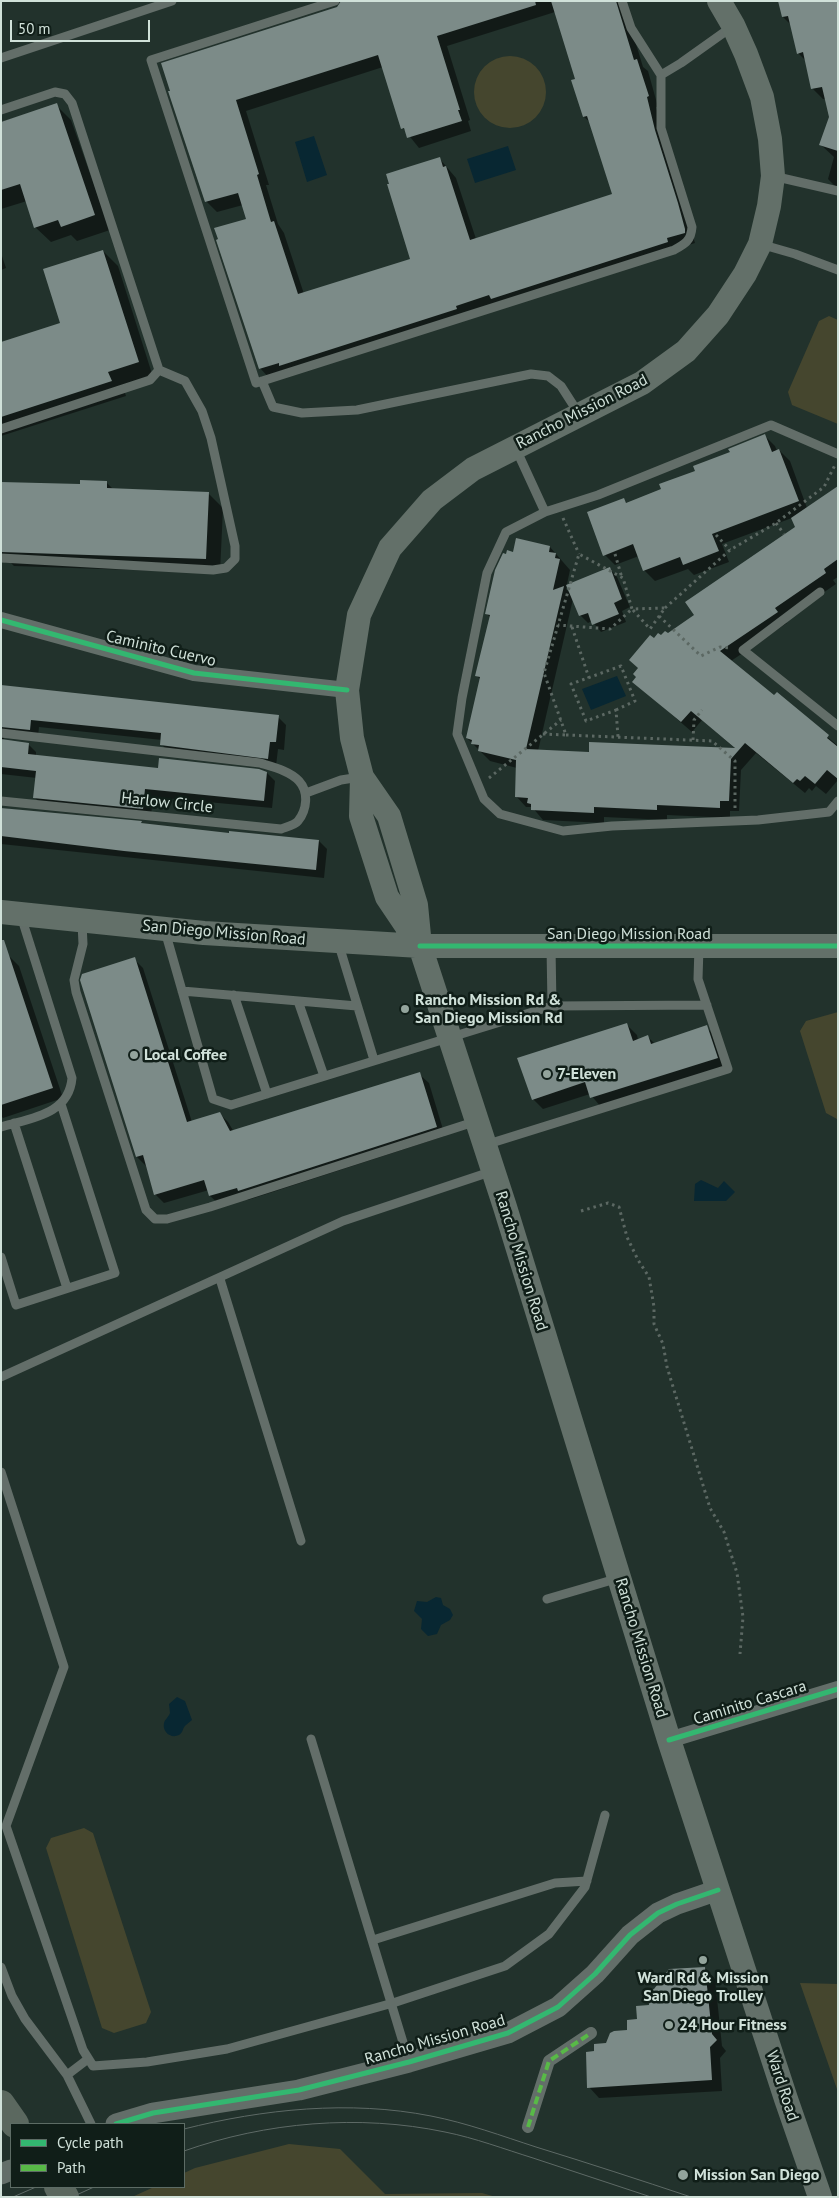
<!DOCTYPE html>
<html>
<head>
<meta charset="utf-8">
<style>
  body { margin:0 }
  #map { position:relative; width:839px; height:2198px; overflow:hidden; background:#22322c; font-family:"PT Sans",sans-serif }
  canvas { display:block }
  .frame { position:absolute; inset:0; border:2px solid #d0e1d9; pointer-events:none }
  .legend { position:absolute; left:10px; top:2123px; width:175px; height:65px; box-sizing:border-box; background:#101e18; border:1px solid #5d6c65; margin:0; padding:6px 9px; list-style:none; font-size:15px; color:#d0e1d9 }
  .legend li { display:flex; align-items:center; gap:10px; height:25px }
  .legend b { width:25px; border:1px solid #5d6c65 }
  .scale { position:absolute; left:10px; top:20px; width:140px; height:22px; box-sizing:border-box; border:2px solid #d0e1d9; border-top:0; padding-left:6px; font-size:15px; line-height:18px; white-space:nowrap; color:#d0e1d9; -webkit-text-stroke:4px #101e18; paint-order:stroke }
</style>
</head>
<body>
<div id="map">
<canvas width="839" height="2198"></canvas>
<div class="frame"></div>
<ul class="legend">
<li><b style="height:6px;background:#33b770"></b>Cycle path</li>
<li><b style="height:6px;background:#58b947"></b>Path</li>
</ul>
<div class="scale">50 m</div>
</div>
<script>
const ctx = document.querySelector('canvas').getContext('2d');
ctx.lineJoin = 'round';
function fillPath(path, color) {
  ctx.fillStyle = color;
  ctx.fill(path, 'evenodd');
}
function stroke(path, color, width, dash) {
  ctx.strokeStyle = color;
  ctx.lineWidth = width;
  ctx.lineCap = dash ? 'butt' : 'round';
  ctx.setLineDash(dash || []);
  ctx.stroke(path);
}
function drawText(font, color, halo, rows, align = 'center') {
  ctx.font = font + ' "PT Sans",sans-serif';
  ctx.lineWidth = 5;
  ctx.setLineDash([]);
  ctx.textBaseline = 'middle';
  ctx.strokeStyle = halo;
  ctx.fillStyle = color;
  for (const [text, x, y, turn = 0] of rows) {
    ctx.save();
    ctx.translate(x, y);
    ctx.rotate((+turn || 0) * Math.PI / 180);
    ctx.textAlign = isNaN(turn) ? turn : align;
    if (halo) ctx.strokeText(text, 0, 0);
    ctx.fillText(text, 0, 0);
    ctx.restore();
  }
}
fillPath(new Path2D(`
  M474 92a36 36 0 1 1 72 0a36 36 0 1 1-72 0Z
  M829,316L838,320V424L792,405L788,392L819,321Z
  M838,1012V1119H837L826,1113L800,1031L806,1021Z
  M84,1828L93,1833L151,2012L146,2023L114,2033L102,2028L46,1848L51,1838Z
  M800,1983L838,1984V2092Z
  M289,2144L340,2149L385,2194L482,2193L496,2197H132L154,2187H184V2173L195,2168Z`), '#45462e');
fillPath(new Path2D(`
  M314,136L327,175L307,182L295,142Z
  M508,146L516,170L475,183L467,159Z
  M617,676L626,696L591,710L582,689Z
  M701,1180L718,1188L724,1181L735,1192L726,1201H694L695,1184Z
  M436,1597L441,1598L443,1605L450,1609L453,1615L450,1620L441,1625L437,1634L428,1636L421,1629L422,1619L414,1611L417,1601L427,1602Z
  M177,1697L185,1701L192,1720C190,1722 188,1723 186,1725C182,1728 184,1732 179,1735C171,1739 162,1732 164,1723C165,1719 168,1718 170,1713L169,1704Z`), '#082732');
fillPath(new Path2D(`
  M342,1H623L643,67L648,71L658,107H656L665,142L695,243L270,379L260,368L248,219L243,205L217,212L206,201L169,92L338,8ZM555,12L577,80L584,117L591,123L614,195L476,239L456,178L439,158L412,259L304,294L284,233L278,224L266,185H269L246,111L383,67L403,128L419,148L471,131L468,121L470,120L447,46Z
  M838,1V189L828,179L834,157L821,145L830,117L826,99H823L813,89L806,61L798,53L791,25L783,17Z
  M56,105L71,120L110,230L77,241L71,235L51,242L35,227L27,201L1,209V122Z
  M103,251L118,266L153,377L123,387L126,396L1,436V343L62,324Z
  M1,253L6,268L1,270Z
  M765,436L775,446L777,451L779,450L790,461L807,508L838,492V577L833,580L836,584L785,619L787,623L731,661L774,697L777,694L838,746V780L826,794L816,786L812,791L809,788L805,793L756,753L741,770L739,811H730V818L667,815V820L604,817V823L543,820L532,807H526L516,796L517,768L490,761L467,738L481,680L477,676L490,617L487,614L514,553L550,547L570,570L566,589L572,595L610,569L617,577L630,607L622,611L626,622L601,632L592,621L588,623L580,615L573,599L538,751L590,754L736,749L702,720L692,732L634,682L654,640L668,635L696,615L797,527L792,518L722,544L729,562L694,575L688,569L655,581L644,570L639,556L615,565L605,555L624,500L627,504L663,490Z
  M106,482L113,489L208,493L223,508L220,573L14,566L11,563H6L1,558V483L81,485Z
  M1,687L278,717L286,725L284,750L278,749L276,766L170,753L162,745V740L39,727L38,737L6,735L3,740L28,744L36,752V756L159,769L267,773L275,781L272,808L153,797L151,816L43,805L35,798L37,778L1,774Z
  M1,808L230,834V832L319,841L327,849L324,878L1,844Z
  M8,955L19,966L63,1098L3,1118L1,1116V958Z
  M134,959L143,968L192,1122L219,1113L228,1122L234,1132L419,1074L429,1083L445,1136L248,1200L245,1197L220,1205L210,1196L209,1190L164,1203L155,1194L146,1166L137,1157Z
  M627,1025L637,1035L638,1040L648,1037L655,1044L706,1027L716,1037L727,1068L601,1107L590,1094L543,1109L533,1099Z
  M705,1968L715,1979L722,2046L726,2051L720,2058L722,2091L599,2098L589,2087L607,2044L628,2031L638,2020L651,2006L654,1990Z`), '#0007');
fillPath(new Path2D(`
  M341,1H535L536,5L437,36L460,110H458L462,121L407,138L404,128L401,129L378,55L236,100L259,174L257,175L268,212L271,222L274,221L298,294L410,259L387,184H389L386,174L408,167L440,157L443,167L446,166L470,240L612,194L587,116L583,117L571,80L575,79L551,1H616L634,60L637,59L649,96L647,97L655,130L678,203L685,229V233L667,238L668,242L491,299L489,295L456,306L457,309L279,366V363L259,369L216,240L218,239L214,228L246,219L238,193L205,202L168,91H170L161,63L337,7Z
  M778,1H838V151L819,145L829,117L822,87L811,89L803,52L797,54L788,16L782,17Z
  M57,103L95,215L61,227L58,220L34,228L20,184L1,190V122Z
  M103,250L139,362L108,372L112,381L1,417V342L60,323L43,269Z
  M765,434L772,452L779,449L799,501L712,534L719,551L683,565L680,557L643,571L633,544L603,556L587,512L624,498L626,503L661,489L659,484L695,471L693,466L730,452L728,449Z
  M80,480L107,481V488L209,492L206,559L1,552V482L80,484Z
  M838,486V559L824,569L826,573L775,608L778,612L720,651L774,695L777,692L829,735L827,738L838,747V779L827,770L815,784L805,776L800,781L797,779L793,783L745,743L731,759L729,801H720V808L657,805V810L594,807V813L531,810V804L527,803L528,798L515,797L516,760L478,751L479,745L471,744L472,740L466,738L480,677L475,676L490,615L485,614L495,570L503,553L506,554L507,550L513,552L516,538L550,546L549,552L556,553L555,558L560,559L553,590L564,586L526,749L589,752V742L735,748L691,711L681,722L632,682L636,677L633,674L638,668L629,660L650,635L654,638L658,633L661,635L665,631L668,633L694,615L685,602L795,527L791,518Z
  M610,567L622,599L614,603L619,614L592,625L588,613L579,616L566,585Z
  M1,685L279,715L276,742H270L268,759L160,745L161,733L31,720L30,730L1,727Z
  M1,739L29,743L28,754L158,768L159,758L259,769L267,772L264,801L145,789L143,809L33,798L36,771L1,767Z
  M1,808L142,821L141,823L229,833V831L319,840L316,870L124,851L1,836Z
  M1,940H4L53,1088L1,1105Z
  M135,957L187,1122L220,1112L230,1131L420,1072L437,1127L238,1191L237,1188L209,1196L204,1180L154,1195L143,1155L136,1157L80,980L82,974Z
  M627,1023L633,1041L648,1035L651,1044L707,1025L718,1058L590,1098L585,1082L532,1100L517,1058Z
  M705,1967L712,2034L717,2040L710,2047L712,2080L587,2088L586,2052L594,2051V2044L606,2043L610,2033L614,2031L627,2030V2020L637,2019L636,2006L649,2005L648,1989H654L669,1969Z`), '#7c8b88');
stroke(new Path2D(`
  M563,518L579,554
  M776,523L784,534
  M716,535L730,550
  M615,554L622,578
  M665,608L730,550L776,523L824,487L835,465
  M659,616L701,656L720,647L730,648
  M572,627L589,678
  M616,710L635,701L621,666L571,684L586,721L616,710L618,737
  M543,734L566,735L544,673L579,554L623,578L632,609L665,608L650,629L632,609L610,629L558,625
  M566,735L712,741L735,761V809
  M693,740L694,720L702,710
  M489,778L561,720
  M581,1211L608,1203L619,1207L627,1237L638,1260L649,1277L654,1307V1324L663,1344L667,1367L710,1508L724,1532L737,1573L743,1617L740,1654`), '#5c6863', 3, [2.5, 4]);
stroke(new Path2D(`
  M335,1L151,60L256,383L674,250C685,244 691,241 692,227L661,128V75L631,28L622,1
  M1,58L172,1
  M661,75L681,63L733,26
  M1,110L55,92L65,94L72,103L159,370L150,380L1,429
  M773,176L838,191
  M760,244L795,254L838,270
  M262,381L273,407L302,413L357,410L531,374L548,376L561,386L579,414
  M516,449L545,512
  M838,454L771,425L598,495L545,512L506,532L487,573L462,698L457,734L484,799L500,814L563,831L612,826L758,820L829,812L838,801
  M1,558L213,570L226,568L235,559V546L211,438L202,411L185,381L159,370
  M820,592L743,650L838,726
  M1,733L260,763C273,767 290,771 299,781C309,792 307,810 298,821C295,825 286,827 281,829L1,801
  M306,793L341,780L360,777
  M82,923L83,944L74,980L76,992L146,1210L155,1219H167L210,1207L477,1121
  M165,931L213,1099L231,1105L552,1006
  M338,942L374,1060
  M551,947L552,1006L707,1005
  M182,991L357,1006
  M234,995L267,1094
  M298,1001L324,1076
  M14,1123L67,1288
  M1,1127C30,1118 69,1115 72,1078L21,916
  M485,1145L728,1069L698,979L699,947
  M1,1257L16,1305L115,1273L61,1104
  M220,1279L301,1541
  M1,1377L343,1221L493,1171
  M1,1472L64,1667L6,1826L83,2050L93,2066L147,2062L227,2049L393,2003L505,1966L549,1934L585,1887L605,1815
  M547,1599L619,1578
  M311,1739L409,2062
  M373,1940L555,1883L587,1881
  M1,1967L12,1996L25,2019L67,2075L91,2124
  M67,2075L88,2059`), '#636e69', 9);
stroke(new Path2D(`
  M528,2127L549,2061L591,2033`), '#636e69', 12);
stroke(new Path2D(`
  M1,620L194,673L347,690
  M669,1740L838,1689`), '#636e69', 16);
stroke(new Path2D(`
  M116,2124L153,2113L299,2090L409,2062L508,2033L558,2007L595,1974L630,1935L658,1913L677,1904L718,1890
  M1,2174L11,2170`), '#636e69', 21);
stroke(new Path2D(`
  M362,777L389,816L416,905L420,946L387,897L361,816L362,777L352,738L347,690L359,615L390,548L432,500L473,469L642,383L686,351L718,315L745,274L760,244L769,206L773,176L770,139L762,97L746,54L733,25L719,1
  M1,912L204,933L420,946H838
  M420,946L505,1207L669,1740L786,2099L820,2197`), '#637069', 24);
stroke(new Path2D(`
  M1,2104L15,2124
  M58,2187L65,2197`), '#5b685f', 28);
stroke(new Path2D(`
  M184,2129C263,2109 350,2100 431,2116C467,2123 502,2136 536,2147C588,2163 640,2180 691,2197
  M184,2151C266,2122 359,2114 445,2132C475,2138 504,2149 533,2158C572,2171 612,2184 651,2197
  M13,2197L36,2187
  M72,2197L94,2187`), '#5e6a66', 1);
stroke(new Path2D(`
  M528,2127L549,2061L591,2033`), '#58b947', 4, [8, 4]);
stroke(new Path2D(`
  M1,620L194,673L347,690
  M420,946H838
  M669,1740L838,1689
  M116,2124L153,2113L299,2090L409,2062L508,2033L558,2007L595,1974L630,1935L658,1913L677,1904L718,1890`), '#33b770', 5);
for (const [x, y, r, color] of [
  [405,1009,5,"#93a49c"],
  [134,1055,5,"#93a49c"],
  [547,1074,5,"#93a49c"],
  [703,1960,5,"#93a49c"],
  [669,2025,5,"#93a49c"],
  [683,2175,6,"#93a49c"]
]) {
  const dot = new Path2D();
  dot.arc(x, y, r, 0, 2 * Math.PI);
  ctx.fillStyle = color;
  ctx.fill(dot);
  stroke(dot, '#101e18', 2);
}
drawText('16px', '#d0e1d9', '#101e18', [
  ["Rancho Mission Road",582,412,-27],
  ["Caminito Cuervo",161,649,13],
  ["Harlow Circle",167,803,6],
  ["San Diego Mission Road",224,933,5],
  ["San Diego Mission Road",629,934],
  ["Rancho Mission Road",521,1261,73],
  ["Rancho Mission Road",641,1648,73],
  ["Caminito Cascara",750,1703,-17],
  ["Rancho Mission Road",435,2040,-16],
  ["Ward Road",782,2086,72]
]);
drawText('bold 16px', '#d0e1d9', '#101e18', [
  ["Rancho Mission Rd &",415,1000],
  ["San Diego Mission Rd",415,1018],
  ["Local Coffee",144,1055],
  ["7-Eleven",557,1074],
  ["Ward Rd & Mission",703,1978,"center"],
  ["San Diego Trolley",703,1996,"center"],
  ["24 Hour Fitness",679,2025],
  ["Mission San Diego",694,2175]
], 'left');
</script>
</body>
</html>
